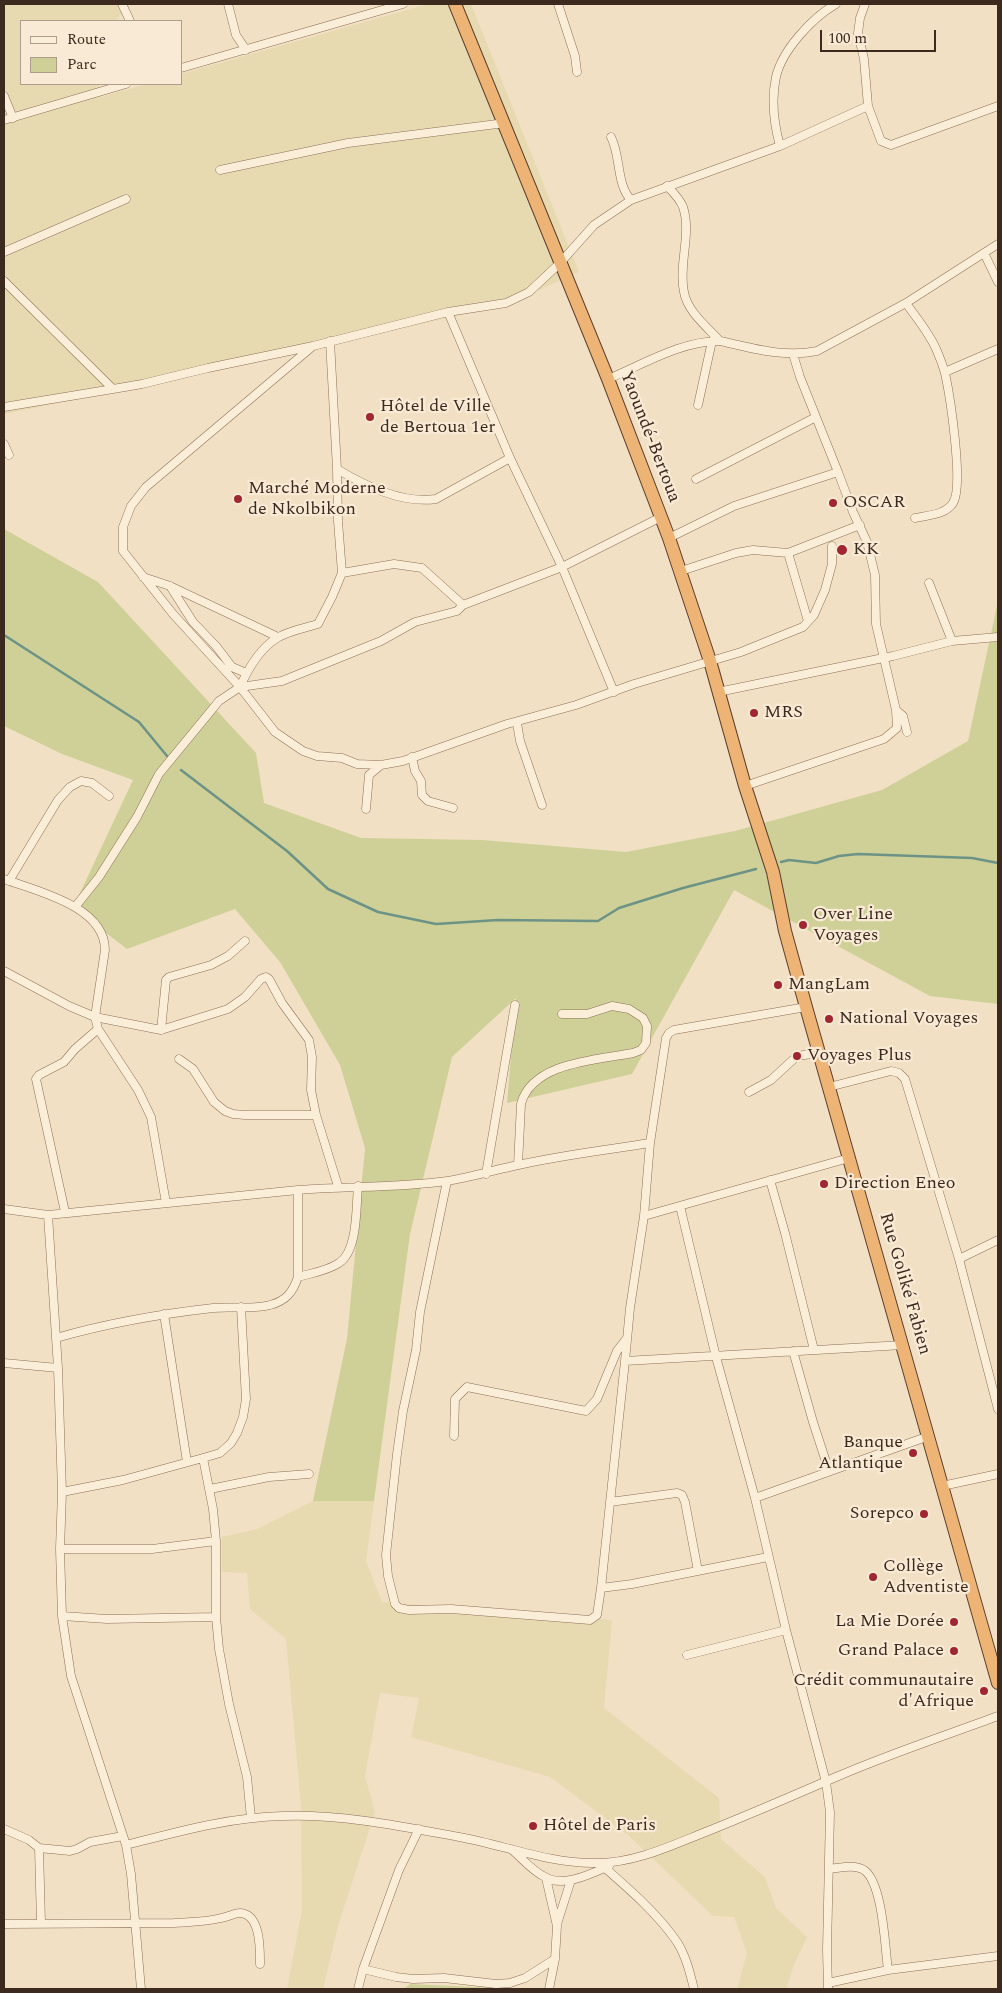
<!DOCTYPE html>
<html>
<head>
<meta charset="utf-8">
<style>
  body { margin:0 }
  #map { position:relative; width:1002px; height:1993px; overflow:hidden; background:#f1e0c4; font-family:Spectral,serif }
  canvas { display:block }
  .frame { position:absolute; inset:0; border:5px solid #3c2a1e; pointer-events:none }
  .legend { position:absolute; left:20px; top:20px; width:162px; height:65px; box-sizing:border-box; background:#f8ead5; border:1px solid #ad9d8c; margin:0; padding:6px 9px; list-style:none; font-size:15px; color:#3c2a1e }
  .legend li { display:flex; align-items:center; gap:10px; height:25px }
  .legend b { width:25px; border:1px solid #ad9d8c }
  .scale { position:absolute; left:820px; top:30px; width:116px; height:22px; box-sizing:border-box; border:2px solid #3c2a1e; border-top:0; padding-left:6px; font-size:15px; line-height:18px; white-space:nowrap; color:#3c2a1e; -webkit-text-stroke:4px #f8ead5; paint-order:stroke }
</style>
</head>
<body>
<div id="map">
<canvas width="1002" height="1993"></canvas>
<div class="frame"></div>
<ul class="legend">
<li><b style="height:6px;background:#fbeed8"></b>Route</li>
<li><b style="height:14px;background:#ced097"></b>Parc</li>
</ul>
<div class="scale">100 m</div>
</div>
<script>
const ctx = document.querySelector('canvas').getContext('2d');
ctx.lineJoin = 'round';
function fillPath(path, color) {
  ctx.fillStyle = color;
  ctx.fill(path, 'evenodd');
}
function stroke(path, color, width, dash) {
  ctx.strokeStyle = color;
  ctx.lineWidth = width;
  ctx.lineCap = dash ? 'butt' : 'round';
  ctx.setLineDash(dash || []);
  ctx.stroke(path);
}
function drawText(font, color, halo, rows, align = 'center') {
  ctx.font = font + ' Spectral,serif';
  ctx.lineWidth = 4.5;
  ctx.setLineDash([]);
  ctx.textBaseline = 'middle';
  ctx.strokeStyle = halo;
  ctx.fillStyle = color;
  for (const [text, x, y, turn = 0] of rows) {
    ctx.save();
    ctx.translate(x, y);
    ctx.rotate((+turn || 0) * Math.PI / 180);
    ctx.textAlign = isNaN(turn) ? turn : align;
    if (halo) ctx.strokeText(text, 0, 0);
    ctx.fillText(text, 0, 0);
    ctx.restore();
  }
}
fillPath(new Path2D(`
  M4,4H129L116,21H21V84H99L101,97L147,84H181V74L428,4H471L579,272L508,304L233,367L4,414Z
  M313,1501H374L366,1561L382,1602L612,1620L604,1708L719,1798L721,1839L765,1877L776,1908L807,1937L794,1965L786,1989H737L747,1953L734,1917L713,1916L628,1835L550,1777L411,1737L419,1698L380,1693L365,1776L375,1812L338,1926L323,1989H287L302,1910L301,1806L286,1639L250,1609L247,1573L222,1572V1537L257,1529Z`), '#e7dab1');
fillPath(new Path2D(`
  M4,529L98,582L256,753L264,803L361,838L482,840L626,852L735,831L882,790L968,741L998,601V1004L930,996L734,890L632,1074L507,1103L516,998L452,1057L410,1234L374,1501H313L347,1339L365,1148L340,1065L280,962L235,909L127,949L73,908L133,780L62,754L4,726Z
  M410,1984L516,1989H404Z`), '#ced097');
stroke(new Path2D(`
  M4,635L139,722L167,756
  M181,770L287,851L328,889L378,912L436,924L498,920L598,921L619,908L683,888L756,869
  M781,862L789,860L816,863L839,856L858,854L972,858L998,863`), '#6c9386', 2.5);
const minor = new Path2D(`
  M122,4L130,21
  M228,4L236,35L246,50
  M558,4L575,56L577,72
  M865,4L860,18L858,33L864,59L868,106L881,141L891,145L998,106
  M181,68L403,4
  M4,96L13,118
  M4,120L126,84
  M611,137C621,156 616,184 631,200
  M780,146L868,106
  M220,170L348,143L505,123
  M667,186C673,192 680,199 683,207C692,234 678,265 684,292C687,311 707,327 720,341
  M4,252L126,199
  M984,253L998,282
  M4,281L113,389L142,384L208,368L313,346L448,312L506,303L529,292L560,263L594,225L631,200L780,146C774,124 771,100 776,77C782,50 813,17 836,4
  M906,303C917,319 930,334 937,351C940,358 943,366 945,373C950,396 964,486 953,503C945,515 929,515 915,518
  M448,312L510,458L562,567L614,692
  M313,346L146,487L131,506L123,527V551L173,614L240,687L275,732L303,751L317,756L342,758L357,764L381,765L403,761L507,724L576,705L634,684L741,652L803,627L814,615L825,590L832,564V546
  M945,372L998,349
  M608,379C644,364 681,341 720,341C752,348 784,358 817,351L906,303L998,244
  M698,405L712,341
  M4,407L113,389
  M4,444L9,455
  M337,469C365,486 403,504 436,499L510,458
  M696,479L816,417
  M669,538L734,506L838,472L800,377L793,354
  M788,553L808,621
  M681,571L736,553L753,550L788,553L860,525
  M342,573L394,564L422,568L463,605L562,567L661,517
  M143,577L170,586L278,637
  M929,583L952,641
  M170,586L193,622L216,646L232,667L246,673
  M240,687C248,669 259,649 277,638C288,631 305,628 318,624L332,597L342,573L338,521L337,469L330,341
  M718,692L893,656L952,641L998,637
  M896,710L903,716L907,732
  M517,723L520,741L542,805
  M412,757L415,771L421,781L422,795L428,801L453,808
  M745,786L884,739L897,728L896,710L876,624L875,575L867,542L853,512L838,472
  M366,809L369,775L381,765
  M4,879C36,891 105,906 105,950L95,1017L98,1029L138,1090L151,1117L166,1203
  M9,881L58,800L70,787L81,781L92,783L109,796
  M75,907L99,877L137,817L159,774L219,701L240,687L282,681L381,641L415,622L457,611L463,605
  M4,971L69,1006L95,1017L161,1030L228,1009L245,997L261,979L266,977L269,979L282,1003L309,1040L312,1057L311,1090L316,1115L338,1186
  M806,1007L674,1030L669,1033L666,1038L650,1143L644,1216L630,1308L625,1361L903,1345
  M161,1030L166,980L169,977L211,965L228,956L245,941
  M179,1059L193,1069L214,1102L225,1111L233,1114L245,1115H316
  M829,1087L891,1071L899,1073L905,1079L959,1259L998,1409
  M749,1092L771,1080L797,1056L819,1053
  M518,1165L521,1104C532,1062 597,1060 633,1053L641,1050L646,1043L647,1026L643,1018L629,1009L612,1006L587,1014H562
  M486,1174L515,1005
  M770,1180L785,1233L814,1350
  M447,1181L420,1312L416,1350L403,1411L397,1454L386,1555L388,1576L395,1604L399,1608L409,1610L451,1609L590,1620L597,1615L601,1588L625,1361
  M680,1206L716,1357L755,1498L786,1630L826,1782L830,1812L827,1950L828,1989
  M4,1209L48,1215L298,1190C348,1186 398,1188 447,1181C471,1177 494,1170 518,1165C562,1155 606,1150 650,1143
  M65,1212L36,1079L39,1075L64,1062L75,1049L98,1029
  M48,1215L58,1368L62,1492L60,1549L62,1616L71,1676L126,1845L131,1874L141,1989
  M644,1216L849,1158
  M959,1259L998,1240
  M298,1277C312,1273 327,1271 339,1263C358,1251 356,1207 358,1186
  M164,1314L187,1462
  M56,1338C108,1323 160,1314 213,1308C232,1306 252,1310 270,1305C286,1301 293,1292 298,1277V1190
  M793,1351L813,1422L829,1471
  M4,1363L58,1368
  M454,1436L455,1399L467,1387L586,1411L597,1399L617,1351L627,1338
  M203,1458L213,1509L216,1541V1617L219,1649L229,1704L247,1777L251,1818
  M942,1486L998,1474
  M210,1489L269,1477L309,1474
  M62,1492L123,1480L203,1458L220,1453L231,1443L237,1433L243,1417L246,1399L241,1307
  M755,1498L929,1436
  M610,1502L677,1493L682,1495L685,1502L698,1571
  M60,1549H152L216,1541
  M601,1588L632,1584L768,1557
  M62,1616L107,1619L216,1617
  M687,1655L786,1630
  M4,1829L29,1840L39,1848L41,1923
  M126,1845C177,1832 230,1817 283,1816C342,1814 400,1826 459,1837C504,1845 550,1864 597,1863C632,1863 666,1848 698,1835C744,1817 790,1797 836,1777C889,1754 944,1736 998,1716
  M39,1848L70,1851L77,1849L90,1842L123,1836
  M511,1849C522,1858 532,1871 545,1877C563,1888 591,1874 609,1866
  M605,1868C630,1890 658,1914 677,1942C686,1956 690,1973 694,1989
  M829,1869C840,1868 854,1864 864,1870C883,1883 885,1948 888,1970
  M546,1878L557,1926L555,1959L549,1989
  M4,1924L174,1923C190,1922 206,1922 221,1918C228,1917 234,1913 240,1913C261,1914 260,1950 260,1964
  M557,1924L571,1880
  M363,1969L396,1977L413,1979L444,1978L496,1984L510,1983L525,1978L555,1959
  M828,1983L888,1970L998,1956
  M358,1989L363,1969L399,1870L419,1829`);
const trunk = new Path2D(`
  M455,4L608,379L669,538L710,661L745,786L773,872L785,931L806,1007L998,1683`);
stroke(minor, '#8d7059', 9);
stroke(trunk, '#5b3f2e', 14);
stroke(minor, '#fbeed8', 8);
stroke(trunk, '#edb476', 12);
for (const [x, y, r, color] of [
  [370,417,5,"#a02631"],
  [238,499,5,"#a02631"],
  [833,503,5,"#a02631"],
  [842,550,6,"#a02631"],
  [754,713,5,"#a02631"],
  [803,925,5,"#a02631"],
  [778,985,5,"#a02631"],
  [829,1019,5,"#a02631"],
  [797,1056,5,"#a02631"],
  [824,1184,5,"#a02631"],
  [913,1453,5,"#a02631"],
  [924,1514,5,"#a02631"],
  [873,1577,5,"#a02631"],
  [954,1622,5,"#a02631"],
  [954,1651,5,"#a02631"],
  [984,1691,5,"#a02631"],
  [533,1826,5,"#a02631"]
]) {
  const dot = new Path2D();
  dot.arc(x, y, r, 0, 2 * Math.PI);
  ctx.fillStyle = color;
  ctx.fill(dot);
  stroke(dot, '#f8ead5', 2);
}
drawText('18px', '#3c2a1e', '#f8ead5', [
  ["Hôtel de Ville",380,407],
  ["de Bertoua 1er",380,428],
  ["Marché Moderne",248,489],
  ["de Nkolbikon",248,510],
  ["OSCAR",843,503],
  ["KK",853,550],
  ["MRS",764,713],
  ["Over Line",813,915],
  ["Voyages",813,936],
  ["MangLam",788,985],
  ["National Voyages",839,1019],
  ["Voyages Plus",807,1056],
  ["Direction Eneo",834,1184],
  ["Banque",903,1443,"right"],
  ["Atlantique",903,1464,"right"],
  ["Sorepco",914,1514,"right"],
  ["Collège",883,1567],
  ["Adventiste",883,1588],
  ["La Mie Dorée",944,1622,"right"],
  ["Grand Palace",944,1651,"right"],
  ["Crédit communautaire",974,1681,"right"],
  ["d'Afrique",974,1702,"right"],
  ["Hôtel de Paris",543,1826]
], 'left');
drawText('18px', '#3c2a1e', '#f8ead5', [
  ["Yaoundé-Bertoua",649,437,69],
  ["Rue Goliké Fabien",904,1284,74]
]);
</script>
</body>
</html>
